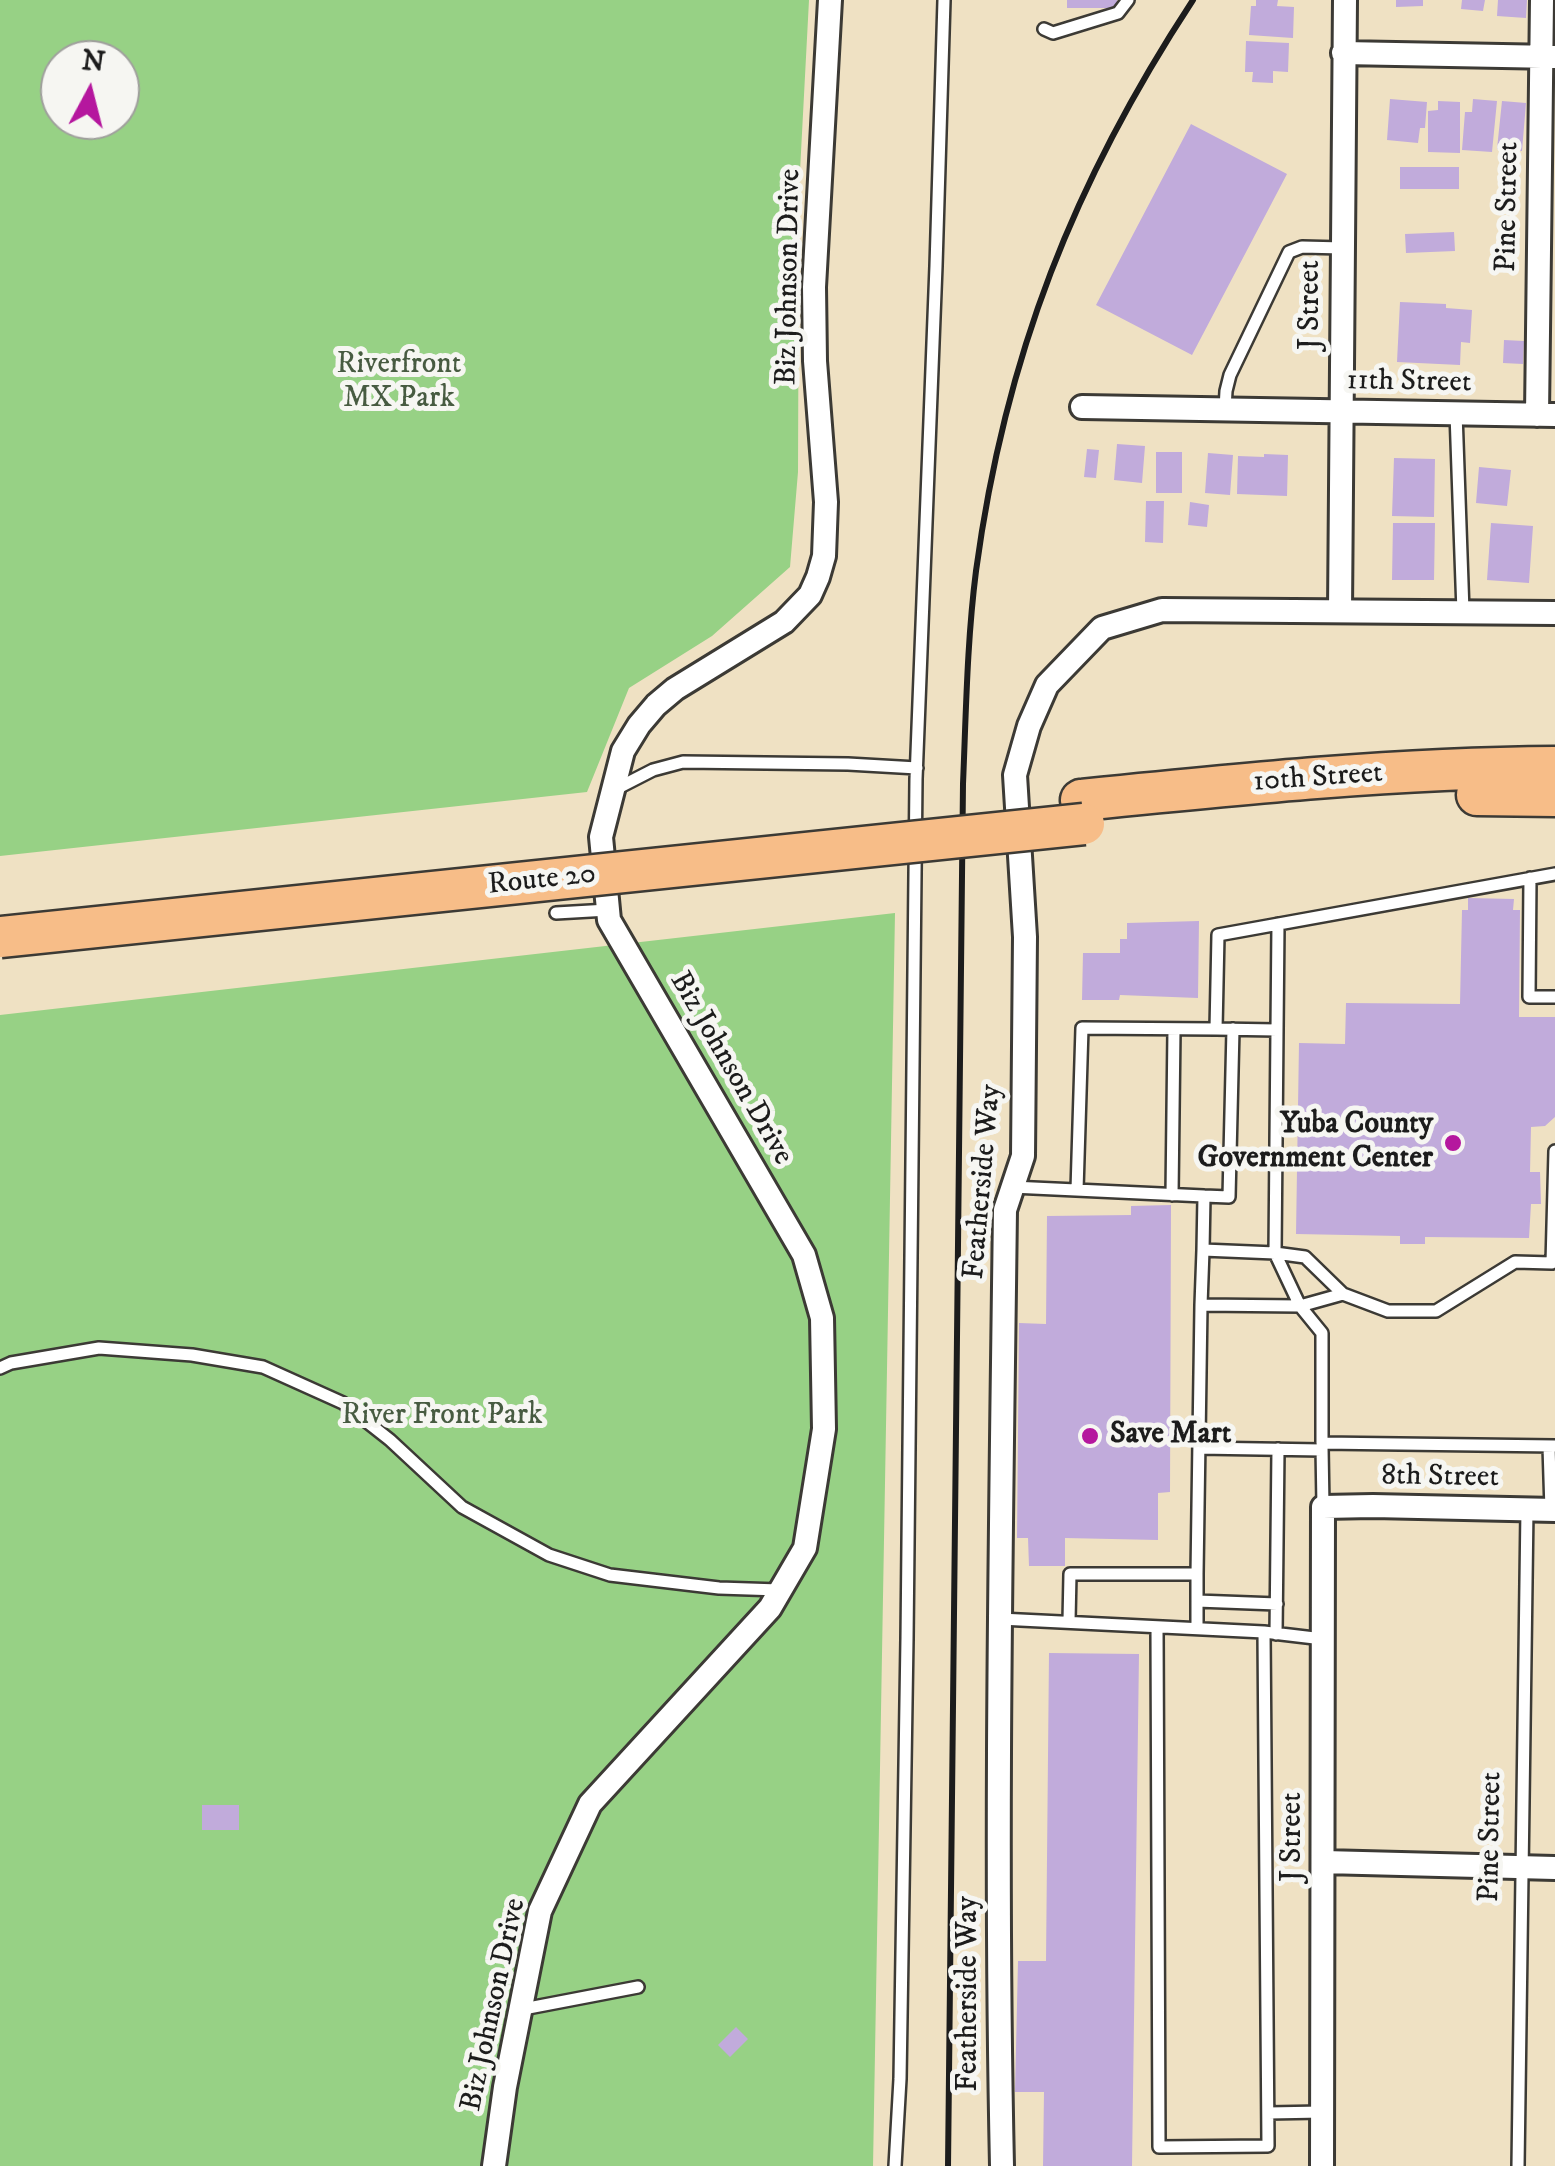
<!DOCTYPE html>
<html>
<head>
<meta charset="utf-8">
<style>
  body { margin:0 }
  #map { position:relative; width:1555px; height:2166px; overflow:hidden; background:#efe1c3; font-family:"IM FELL DW Pica",serif }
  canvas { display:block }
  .north { position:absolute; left:40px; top:40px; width:100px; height:100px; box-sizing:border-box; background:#f6f6f2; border:2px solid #9f9f9c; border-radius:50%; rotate:7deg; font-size:28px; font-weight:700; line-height:40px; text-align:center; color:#1c1c1c }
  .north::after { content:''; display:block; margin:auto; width:35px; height:45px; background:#b5179e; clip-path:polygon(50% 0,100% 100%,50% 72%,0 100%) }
</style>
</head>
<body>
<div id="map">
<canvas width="1555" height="2166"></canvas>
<div class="north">N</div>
</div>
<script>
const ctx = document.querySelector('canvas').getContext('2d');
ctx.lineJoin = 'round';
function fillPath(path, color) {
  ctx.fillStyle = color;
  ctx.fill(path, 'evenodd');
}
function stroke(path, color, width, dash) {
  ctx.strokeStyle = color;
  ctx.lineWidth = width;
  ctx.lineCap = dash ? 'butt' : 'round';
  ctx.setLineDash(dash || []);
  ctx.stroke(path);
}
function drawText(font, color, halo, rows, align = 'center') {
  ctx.font = font + ' "IM FELL DW Pica",serif';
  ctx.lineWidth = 10;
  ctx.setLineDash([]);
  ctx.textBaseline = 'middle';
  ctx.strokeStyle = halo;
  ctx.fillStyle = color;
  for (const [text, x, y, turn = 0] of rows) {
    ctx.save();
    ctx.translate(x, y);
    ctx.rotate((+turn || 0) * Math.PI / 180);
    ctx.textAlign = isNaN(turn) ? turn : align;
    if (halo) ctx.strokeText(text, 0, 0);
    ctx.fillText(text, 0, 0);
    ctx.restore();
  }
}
fillPath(new Path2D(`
  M0,0H809L799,190L798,472L790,567L712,636L629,688L587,792L0,856ZM60,60H120V120H60Z
  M895,913L873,2166H0V1015Z`), '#97d185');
fillPath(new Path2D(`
  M1067,0H1117V8H1067Z
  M1256,0H1278L1277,6L1294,7L1293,38L1249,35L1251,6H1256Z
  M1396,0H1423V6L1396,7Z
  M1462,0H1485L1483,11L1461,9Z
  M1498,0H1527L1526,18L1497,16Z
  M1246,41L1289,43L1288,72L1273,71V83L1252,82L1253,72H1245Z
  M1390,99L1427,102L1425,128H1420L1418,143L1387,140Z
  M1473,99L1497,101L1492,152L1462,150L1465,112H1472Z
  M1438,101L1460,102V153L1428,152V111L1438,110Z
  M1502,101L1526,103L1522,151L1497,149Z
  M1191,124L1287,174L1192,355L1096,305Z
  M1400,167H1459V189H1400Z
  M1454,232L1455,251L1406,253L1405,234Z
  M1400,302L1446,304V308L1472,310L1470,343L1461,342L1460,365L1397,362Z
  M1504,340L1524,341L1523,364L1503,363Z
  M1117,444L1145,446L1142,483L1114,480Z
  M1087,449L1099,450L1096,478L1084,477Z
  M1156,452H1182V493H1156Z
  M1208,453L1233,455L1230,495L1205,493Z
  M1264,454L1288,455L1287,496L1237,494L1238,456L1264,457Z
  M1394,458L1435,459L1434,517L1392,516Z
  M1479,467L1511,470L1507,506L1476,503Z
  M1146,501H1164L1163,543L1145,542Z
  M1190,502L1209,505L1207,527L1188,525Z
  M1393,523H1435L1434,580H1392Z
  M1491,523L1533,526L1529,583L1487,580Z
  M1468,898L1514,899L1513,910H1520L1519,1017H1555V1117L1545,1126L1531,1127L1530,1172H1540L1541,1204H1531L1529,1238L1425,1237V1244H1400V1236L1296,1234L1299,1043L1345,1044L1346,1003L1460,1004L1462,910H1468Z
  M1199,921L1198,998L1120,995L1119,1000H1082L1083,953H1120V939H1127V923Z
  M1171,1205L1170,1492L1158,1493V1540L1065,1538V1566H1029L1028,1538H1017L1019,1323L1046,1324L1047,1216L1131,1215V1206Z
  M1049,1653L1139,1654L1132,2166H1043L1044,2092H1015L1018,1961H1046Z
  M202,1805H239V1830H202Z
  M736,2027L748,2039L730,2057L718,2045Z`), '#c1abdb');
const lane = new Path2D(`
  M1044,29L1053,33L1118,13L1128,0
  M1225,409L1226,391L1230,375L1289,252L1302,247L1343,248
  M1456,413L1463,612
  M612,791L653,770L683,762L848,764L917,768
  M1530,878L1529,997H1555
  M556,913L608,910
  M1277,1030L1278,924
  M1012,1187L1204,1196L1203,1250L1275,1253L1277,1030L1216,1029L1218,935L1555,874
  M1077,1190L1082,1028L1216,1029
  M1172,1195L1174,1029
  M1204,1196L1229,1197L1233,1029
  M1203,1250L1201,1305L1300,1306L1322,1333V1443L1555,1446
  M1275,1253L1305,1257L1343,1294L1300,1306Z
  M1343,1294L1388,1311H1436L1515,1262L1552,1263L1555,1151
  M0,1368L11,1363L99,1348L192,1355L263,1367L343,1403L390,1440L462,1507L549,1555L610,1575L719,1588L779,1590
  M1549,1446L1551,1510
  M1322,1447L1323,1507
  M1199,1448L1322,1450
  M1197,1574V1628
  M1197,1601L1277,1604
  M1000,1619L1264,1632L1323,1639
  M1069,1621L1070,1574H1197L1201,1305
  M1157,1627L1159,2147L1268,2146L1264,1632
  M1276,1634L1278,1449
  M518,2010L638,1987
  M1268,2113L1322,2112
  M895,2166L900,2079L907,1639L916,779L936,266L944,0
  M1518,2166L1527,1509`);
const street = new Path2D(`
  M1343,53L1555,57
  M1082,407L1555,415
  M1537,415L1542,0
  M1340,611L1345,0
  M1324,1862L1555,1868
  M494,2166L505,2087L540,1911L590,1804L770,1608L805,1548L824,1429L822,1318L804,1255L609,920L601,837L623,751L639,725L656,705L675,689L784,622L810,595L818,577L824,556L826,502L815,361L814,287L830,0
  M1002,2166C995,1847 1001,1529 1005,1210L1023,1156L1025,937L1015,775L1029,726L1047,685L1102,628L1162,610L1555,613
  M1322,2166L1323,1507L1373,1506L1555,1510`);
const highway = new Path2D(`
  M1477,795L1555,796
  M1081,800C1239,784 1396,768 1555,767`);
stroke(lane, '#3c3a35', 16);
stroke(street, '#3c3a35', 28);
stroke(highway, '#3c3a35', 45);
stroke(lane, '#fff', 11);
stroke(street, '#fff', 22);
stroke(highway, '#f7bd88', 40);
stroke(new Path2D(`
  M948,2166L963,784C966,713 967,641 976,571C1005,356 1074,181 1193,0`), '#1c1c1c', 6);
const highwayBridge = new Path2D(`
  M0,937L1084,824`);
stroke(highwayBridge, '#3c3a35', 45, []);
stroke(highwayBridge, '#f7bd88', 40);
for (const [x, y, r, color] of [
  [1453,1143,10,"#b5179e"],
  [1090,1436,10,"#b5179e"]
]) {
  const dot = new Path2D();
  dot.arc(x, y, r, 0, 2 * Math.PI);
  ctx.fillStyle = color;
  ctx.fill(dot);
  stroke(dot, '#f6f6f2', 4);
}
drawText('30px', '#1c1c1c', '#f6f6f2', [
  ["Pine Street",1509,207,-89],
  ["Biz Johnson Drive",790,277,-89],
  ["J Street",1312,305,-90],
  ["11th Street",1409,383,1],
  ["10th Street",1318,779,-4],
  ["Route 20",542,881,-6],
  ["Biz Johnson Drive",730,1069,60],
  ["Featherside Way",984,1182,-85],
  ["8th Street",1440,1478,1],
  ["J Street",1294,1837,-90],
  ["Pine Street",1492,1837,-89],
  ["Featherside Way",970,1994,-90],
  ["Biz Johnson Drive",495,2005,-78]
]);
drawText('30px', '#475b41', '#f6f6f2', [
  ["Riverfront",399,366],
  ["MX Park",399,400],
  ["River Front Park",442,1417]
]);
drawText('bold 30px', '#1c1c1c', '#f6f6f2', [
  ["Yuba County",1433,1126],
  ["Government Center",1433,1160],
  ["Save Mart",1110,1436,"left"]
], 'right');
</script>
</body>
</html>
